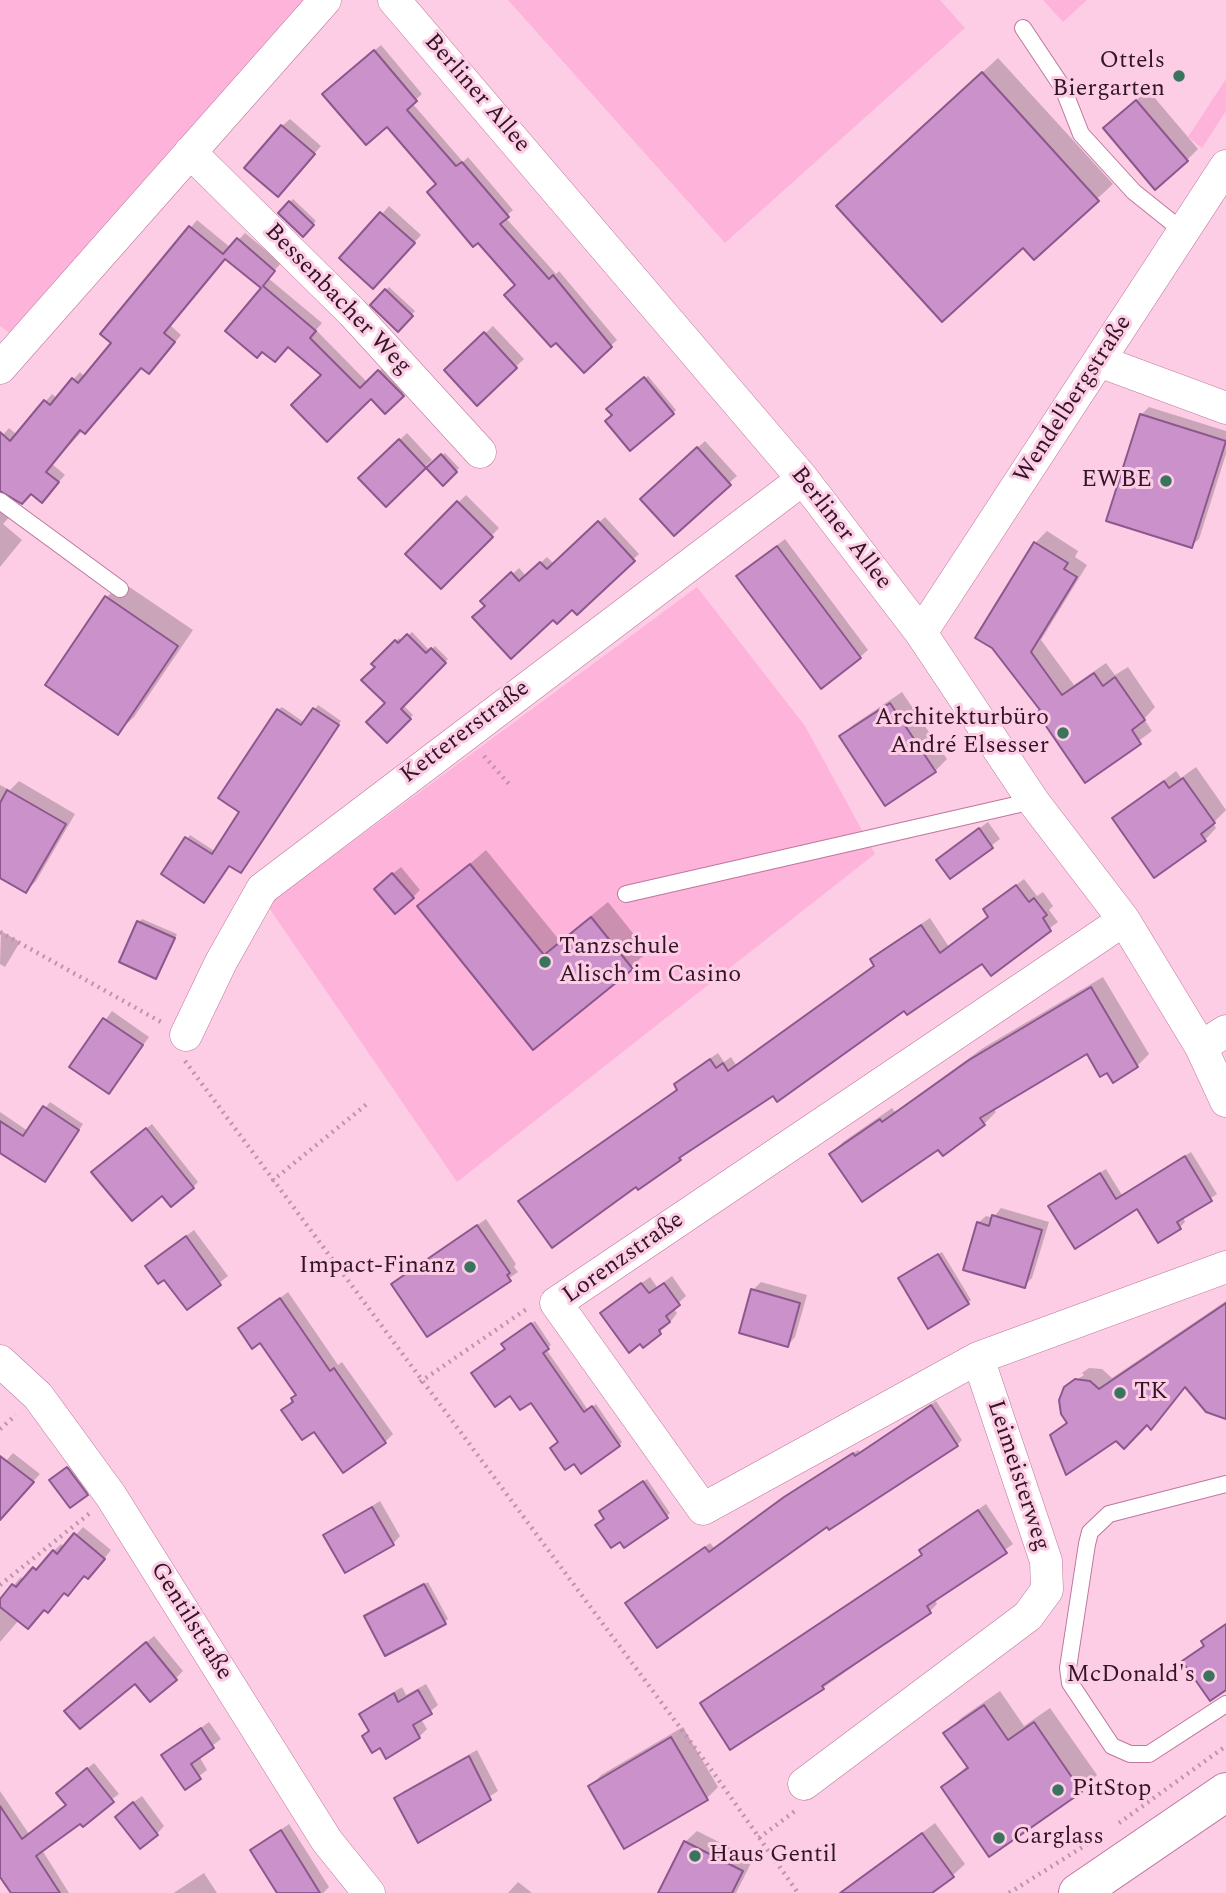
<!DOCTYPE html>
<html>
<head>
<meta charset="utf-8">
<style>
  body { margin:0 }
  canvas { display:block; background:#fdcde6 }
</style>
</head>
<body>
<canvas width="1226" height="1893"></canvas>
<script>
const ctx = document.querySelector('canvas').getContext('2d');
ctx.lineJoin = 'round';
function fillPath(path, color) {
  ctx.fillStyle = color;
  ctx.fill(path, 'evenodd');
}
function stroke(path, color, width, dash) {
  ctx.strokeStyle = color;
  ctx.lineWidth = width;
  ctx.lineCap = dash ? 'butt' : 'round';
  ctx.setLineDash(dash || []);
  ctx.stroke(path);
}
function drawText(font, color, halo, rows, align = 'center') {
  ctx.font = font + ' Spectral,serif';
  ctx.lineWidth = 6;
  ctx.setLineDash([]);
  ctx.textBaseline = 'middle';
  ctx.strokeStyle = halo;
  ctx.fillStyle = color;
  for (const [text, x, y, turn = 0] of rows) {
    ctx.save();
    ctx.translate(x, y);
    ctx.rotate((+turn || 0) * Math.PI / 180);
    ctx.textAlign = isNaN(turn) ? turn : align;
    if (halo) ctx.strokeText(text, 0, 0);
    ctx.fillText(text, 0, 0);
    ctx.restore();
  }
}
fillPath(new Path2D(`
  M0,0H306L15,337L0,326Z
  M508,0H940L965,28L725,243Z
  M1043,0H1087L1063,22Z
  M1226,79V111L1202,148L1188,137Z
  M697,587L805,726L875,854L457,1182L267,905Z`), '#feb3db');
fillPath(new Path2D(`
  M381,45L422,94L412,103L463,162L468,157L513,210L505,217L556,274L559,271L617,340L584,371L438,183L387,125L330,89Z
  M998,58L1113,184L1034,258L1023,245L854,191Z
  M1148,90L1198,149L1187,160L1117,117Z
  M290,119L321,146L285,187L282,126Z
  M293,199L316,221L303,235L280,213Z
  M389,206L421,235L381,280L382,214Z
  M197,220L231,248L245,233L281,263L268,278L322,323L316,330L368,383L386,364L409,388L385,411L371,397L324,375L263,288L226,258L170,325L181,335L156,365L149,372L142,366L52,464L65,475L48,494L0,490V438L9,428L17,435L52,394L57,398L80,372L85,377L113,343L103,334Z
  M389,287L415,311L398,330L373,305Z
  M493,326L524,359L477,403L446,371Z
  M648,376L676,410L673,413L612,406Z
  M1149,407L1226,431V454L1199,539L1191,546L1141,415Z
  M407,433L432,460L386,505L361,478Z
  M705,441L737,476L729,483L650,491Z
  M445,453L459,468L443,484L428,468Z
  M466,495L499,528L441,587L407,554Z
  M0,501L14,512L3,524L22,540L0,567Z
  M605,517L639,554L577,612L573,607L553,618L487,606L483,601L519,568L526,576L547,557L554,564Z
  M1047,531L1078,551L1075,557L1087,565L1041,640L1074,685L1106,663L1115,675L1128,667L1155,707L1144,719L1152,731L1086,780L1042,710L993,646L1035,543Z
  M785,539L868,650L860,657L746,569Z
  M122,582L193,630L134,717L118,732L48,685L107,597Z
  M412,632L430,651L435,646L448,659L403,705L413,715L387,741V703L374,664L399,638L402,641Z
  M902,692L947,759L935,771L841,737L853,725Z
  M318,705L341,721L244,868L230,864L163,874L190,835L216,852L242,812L278,710L282,707L305,723Z
  M1196,767L1226,810L1213,823L1216,828L1205,840L1114,818L1176,771L1181,778Z
  M19,781L75,814L36,881L26,891L0,876V785L10,790Z
  M988,822L1000,839L951,877L946,853Z
  M486,850L560,941L608,902L648,952L534,1048L420,907Z
  M401,867L420,890L413,897L384,881Z
  M1024,879L1037,896L1043,892L1053,906L1049,910L1058,922L991,973L983,961L905,1008L687,1150L639,1187L637,1185L520,1201L678,1089L676,1084L683,1077L718,1053L724,1062L731,1057L736,1065L876,965L872,960L879,952L930,918L949,947L990,916L993,902Z
  M142,919L177,934L156,977L139,922Z
  M1,931L20,942L5,967L0,964Z
  M1103,977L1149,1054L1137,1066L1108,1070L1087,1052L993,1108L996,1112L984,1124L939,1147L831,1154L843,1142L892,1108L895,1112L983,1048Z
  M112,1011L149,1037L109,1092L72,1066Z
  M50,1102L83,1124L50,1175L0,1151V1112L28,1131Z
  M152,1124L198,1182L193,1187L163,1193L98,1167Z
  M1191,1152L1217,1194L1183,1217L1185,1222L1180,1227L1158,1241L1137,1206L1056,1201L1106,1169L1122,1195Z
  M1001,1208L1049,1222L1032,1278L1024,1286L978,1223L986,1216L993,1218Z
  M486,1219L516,1264L514,1267L518,1272L427,1335L393,1284Z
  M194,1230L228,1276L187,1308L155,1259Z
  M942,1252L971,1300L968,1303L903,1275Z
  M672,1276L686,1296L673,1308L677,1313L668,1325L643,1345L610,1306L650,1277L657,1287Z
  M761,1282L807,1295L795,1337L788,1345L753,1290Z
  M288,1292L338,1365L342,1362L393,1434L385,1442L314,1430L284,1410L297,1394L261,1341L240,1328Z
  M1226,1301V1414L1186,1386L1151,1427L1147,1423L1116,1439L1052,1435L1068,1421L1065,1388L1084,1375L1082,1373L1089,1368L1102,1369L1112,1378Z
  M535,1321L551,1345L546,1349L588,1410L596,1404L622,1442L619,1445L560,1442L507,1348V1341Z
  M936,1401L962,1440L957,1445L828,1524L632,1599L710,1543L715,1549L791,1493L858,1450L860,1452Z
  M13,1453L40,1474L0,1518V1468Z
  M71,1465L90,1491L86,1494L55,1477Z
  M647,1479L670,1513L667,1516L606,1518L605,1508Z
  M380,1501L400,1536L393,1544L326,1535Z
  M986,1504L1013,1544L935,1600L937,1604L930,1611L823,1688L702,1703L924,1554L921,1550L929,1543Z
  M83,1527L111,1550L96,1569L44,1608L19,1620L0,1642V1601L21,1577L24,1580L61,1544L65,1547Z
  M428,1582L448,1619L445,1622L366,1616Z
  M154,1636L183,1671L176,1678L135,1681L74,1703Z
  M426,1684L438,1705L421,1719L427,1729L419,1737L381,1746L364,1736L371,1729L362,1714L369,1707L402,1687L406,1695Z
  M1000,1691L1024,1726L1050,1708L1097,1775L1081,1791L943,1787L968,1765L946,1733L961,1718Z
  M209,1722L221,1739L199,1756L207,1770L185,1787L163,1756Z
  M683,1727L718,1787L707,1798L590,1787L601,1775Z
  M477,1750L498,1791L418,1841L396,1799L404,1791Z
  M94,1763L119,1794L42,1850L69,1893H13L0,1873V1791L29,1834L67,1804L64,1787Z
  M142,1796L164,1826L157,1834L124,1809Z
  M935,1823L965,1864L953,1875L929,1893H843Z
  M289,1824L329,1887L323,1893H279L252,1850Z
  M697,1831L753,1859L736,1893H660L685,1842Z
  M204,1873L217,1893H174L175,1892Z
  M518,1882L532,1893H508Z`), '#0003');
const building = new Path2D(`
  M374,50L417,101L407,110L456,166L462,162L509,217L500,224L549,279L553,275L612,347L584,373L556,343L551,347L504,295L515,285L478,243L473,247L427,192L436,184L387,127L366,145L322,94Z
  M982,72L1099,201L1034,260L1023,248L942,322L836,206Z
  M1136,100L1188,161L1155,190L1103,128Z
  M281,125L315,154L278,197L244,168Z
  M289,201L314,225L303,237L278,213Z
  M380,212L415,243L373,289L339,258Z
  M189,226L223,254L237,238L275,271L263,286L316,331L310,338L360,388L378,370L404,396L385,414L371,399L327,442L291,405L321,375L288,347L275,362L262,352L257,358L225,331L261,288L225,259L164,333L175,342L149,374L141,368L85,434L80,430L46,472L59,482L42,503L31,494L22,504L0,491V432L10,441L44,400L50,405L72,378L78,383L111,343L100,334Z
  M385,289L413,316L398,332L370,305Z
  M484,332L517,368L477,406L444,370Z
  M644,377L674,414L630,451L605,421L612,415L606,409Z
  M1140,414L1226,441L1192,548L1106,521Z
  M399,439L426,468L386,507L358,478Z
  M697,447L731,485L674,536L640,499Z
  M441,454L457,472L443,486L426,468Z
  M457,501L493,537L441,589L405,554Z
  M598,521L635,561L577,615L572,610L557,624L553,620L511,659L472,617L485,606L480,601L511,572L519,581L540,562L547,569Z
  M1034,542L1068,563L1064,569L1077,577L1031,652L1062,695L1094,673L1103,686L1115,677L1145,720L1132,730L1141,744L1085,783L1037,713L1040,710L992,648L975,638Z
  M777,546L861,658L821,689L736,576Z
  M105,596L178,646L118,735L45,685Z
  M407,634L426,653L431,648L446,663L401,709L411,719L387,743L366,722L385,703L361,680L375,667L371,664L395,640L398,643Z
  M890,703L936,772L885,806L839,736Z
  M313,708L339,725L241,873L229,866L204,903L161,874L185,837L212,854L239,812L218,798L277,709L301,725Z
  M1183,778L1215,823L1201,834L1206,841L1154,878L1112,818L1164,781L1169,788Z
  M7,790L66,824L26,893L0,878V803Z
  M979,828L993,848L950,879L936,860Z
  M470,864L544,955L591,917L633,969L533,1050L417,906Z
  M392,873L414,898L395,914L374,889Z
  M1016,885L1029,902L1034,898L1047,915L1043,918L1051,931L991,976L982,964L907,1015L904,1011L777,1102L773,1096L679,1158L681,1160L638,1190L636,1187L552,1248L518,1201L677,1090L674,1084L710,1059L716,1068L723,1063L728,1071L874,966L870,959L921,925L940,953L988,917L983,909Z
  M137,921L175,938L156,979L119,962Z
  M1091,987L1138,1067L1113,1083L1107,1073L1100,1077L1087,1054L980,1118L985,1125L943,1156L938,1150L862,1202L829,1154L880,1119L882,1122L969,1060Z
  M103,1018L143,1045L109,1094L69,1067Z
  M43,1106L79,1130L45,1182L0,1153V1121L23,1136Z
  M146,1128L194,1188L171,1207L162,1196L132,1221L91,1172Z
  M1185,1156L1212,1201L1177,1222L1181,1229L1158,1243L1137,1209L1075,1249L1048,1206L1100,1173L1116,1199Z
  M992,1215L1042,1230L1025,1288L963,1270L977,1222L989,1226Z
  M477,1225L510,1273L507,1275L511,1281L427,1337L391,1284Z
  M186,1236L221,1285L187,1310L164,1280L158,1284L145,1266Z
  M938,1254L969,1304L928,1329L898,1278Z
  M641,1283L649,1293L664,1283L680,1305L666,1316L670,1322L659,1330L661,1334L643,1348L640,1344L629,1353L600,1313Z
  M751,1289L800,1303L788,1347L739,1333Z
  M280,1298L330,1371L334,1368L386,1443L343,1473L314,1432L302,1440L281,1410L293,1402L291,1398L296,1395L260,1343L252,1349L238,1328Z
  M1226,1303V1419L1206,1412L1185,1387L1151,1430L1147,1425L1124,1449L1116,1441L1066,1475L1050,1435L1067,1423L1061,1414L1059,1400L1064,1387L1075,1379L1090,1381L1099,1389Z
  M531,1323L549,1349L543,1353L584,1412L592,1406L620,1446L581,1474L574,1464L565,1470L550,1448L558,1442L531,1403L520,1410L510,1396L495,1407L471,1373L505,1349L501,1344Z
  M931,1405L958,1446L829,1530L827,1527L657,1648L625,1603L705,1547L709,1552L784,1497L853,1453L855,1456Z
  M0,1456L34,1482L0,1520Z
  M67,1467L88,1495L70,1508L49,1480Z
  M643,1481L668,1518L624,1548L620,1542L611,1548L595,1525L604,1519L599,1511Z
  M372,1507L394,1545L345,1573L323,1535Z
  M978,1510L1007,1553L927,1606L931,1613L822,1686L824,1689L730,1750L700,1703L922,1555L919,1550Z
  M74,1533L105,1559L88,1579L84,1576L68,1596L64,1593L48,1613L44,1610L28,1629L0,1607V1599L12,1584L16,1587L33,1567L36,1570L53,1550L57,1554Z
  M424,1584L446,1624L385,1656L364,1616Z
  M1226,1624V1690L1210,1701L1182,1661L1204,1646L1201,1641Z
  M146,1642L177,1680L150,1702L135,1684L80,1729L64,1711Z
  M418,1690L432,1714L413,1725L420,1738L386,1759L380,1748L372,1753L362,1736L369,1731L359,1714L394,1693L398,1702Z
  M984,1705L1008,1740L1034,1722L1082,1792L989,1857L941,1787L968,1768L943,1733Z
  M201,1728L214,1748L191,1764L201,1779L185,1790L161,1755Z
  M671,1737L708,1800L624,1849L588,1786Z
  M469,1756L491,1800L418,1843L394,1798Z
  M87,1768L114,1802L83,1827L80,1824L36,1856L60,1893H11L0,1877V1806L22,1839L66,1805L56,1793Z
  M133,1802L158,1835L140,1849L115,1817Z
  M281,1830L299,1859L320,1893H277L250,1850Z
  M922,1833L954,1877L932,1893H840Z
  M684,1841L743,1871L732,1893H658Z`);
fillPath(building, '#cb91cb');
stroke(building, '#8c578d', 2);
const service = new Path2D(`
  M1023,28L1063,88L1081,134L1134,192L1184,232
  M0,501L120,589
  M626,894L1033,801
  M1226,1484L1109,1514L1090,1532L1087,1544L1068,1668L1070,1683L1112,1746L1130,1754H1149L1226,1704`);
const minor = new Path2D(`
  M394,0L803,479L921,633L1033,801L1124,920L1201,1047L1226,1101
  M190,152L352,312L480,452
  M1099,361L1226,408
  M0,368L325,0
  M921,633L1226,166
  M186,1035L221,962L262,889L803,479
  M1201,1047L1226,1031
  M978,1358L703,1509L556,1303L1124,920
  M0,1361L38,1396L111,1496L327,1841L369,1893
  M804,1784L1028,1616L1047,1590L1046,1561L978,1358L1226,1267`);
const secondary = new Path2D(`
  M1078,1893L1226,1792`);
stroke(service, '#be769d', 18);
stroke(minor, '#be769d', 33);
stroke(secondary, '#be769d', 40);
stroke(new Path2D(`
  M484,756L509,784
  M0,932L161,1022
  M185,1061L713,1772L798,1893
  M272,1181L367,1104
  M420,1382L528,1308
  M0,1429L16,1415
  M0,1585L90,1513
  M1119,1823L1226,1746
  M759,1838L795,1811
  M1009,1893L1097,1838`), '#be94ab', 4.5, [2, 5]);
stroke(service, '#fff', 16);
stroke(minor, '#fff', 32);
stroke(secondary, '#fff', 38);
for (const [x, y, r, color] of [
  [1179,76,7,"#3a745e"],
  [1166,481,7,"#3a745e"],
  [1063,733,7,"#3a745e"],
  [545,962,7,"#3a745e"],
  [470,1267,7,"#3a745e"],
  [1120,1393,7,"#3a745e"],
  [1209,1676,7,"#3a745e"],
  [1058,1790,7,"#3a745e"],
  [999,1838,7,"#3a745e"],
  [695,1856,7,"#3a745e"]
]) {
  const dot = new Path2D();
  dot.arc(x, y, r, 0, 2 * Math.PI);
  ctx.fillStyle = color;
  ctx.fill(dot);
  stroke(dot, '#fdcde6', 2.5);
}
drawText('24px', '#321626', '#fdcde6', [
  ["Ottels",1165,62],
  ["Biergarten",1165,90],
  ["EWBE",1152,481],
  ["Architekturbüro",1049,719],
  ["André Elsesser",1049,747],
  ["Tanzschule",559,948,"left"],
  ["Alisch im Casino",559,976,"left"],
  ["Impact-Finanz",456,1267],
  ["TK",1134,1393,"left"],
  ["McDonald's",1195,1676],
  ["PitStop",1072,1790,"left"],
  ["Carglass",1013,1838,"left"],
  ["Haus Gentil",709,1856,"left"]
], 'right');
drawText('24px', '#321626', '#fdcde6', [
  ["Berliner Allee",476,94,49],
  ["Bessenbacher Weg",337,300,46],
  ["Wendelbergstraße",1074,400,-57],
  ["Berliner Allee",840,529,52],
  ["Kettererstraße",466,733,-37],
  ["Lorenzstraße",624,1259,-35],
  ["Leimeisterweg",1017,1476,72],
  ["Gentilstraße",190,1622,58]
]);
</script>
</body>
</html>
